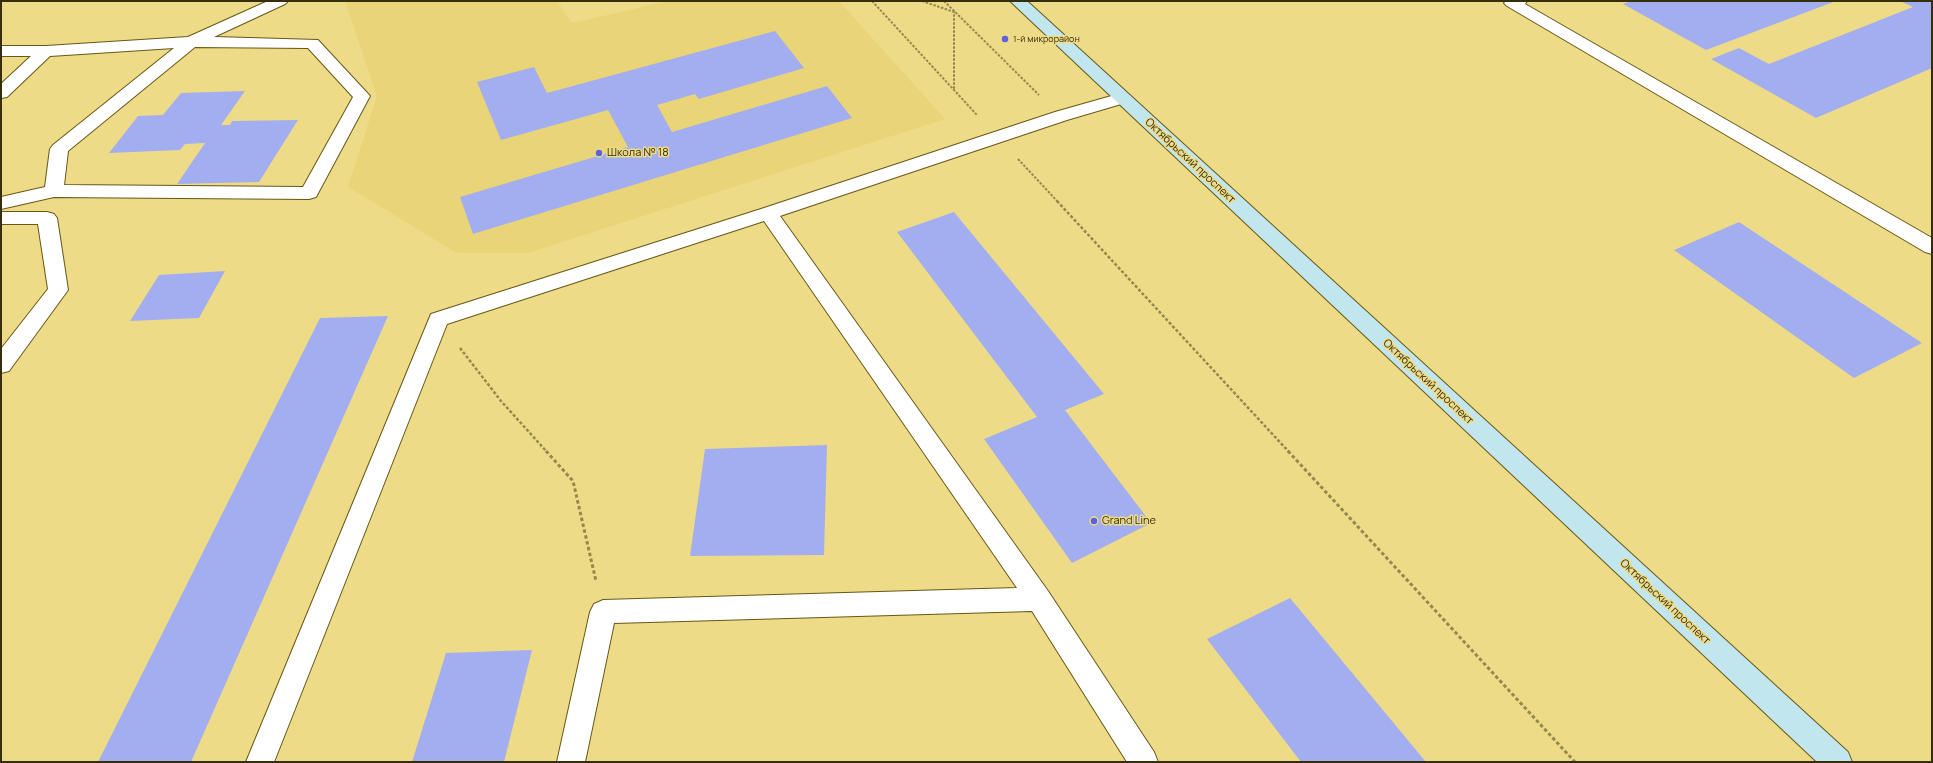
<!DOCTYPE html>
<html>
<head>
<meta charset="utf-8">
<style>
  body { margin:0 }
  #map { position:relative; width:1933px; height:763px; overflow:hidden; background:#eedb88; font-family:Manrope,sans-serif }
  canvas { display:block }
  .frame { position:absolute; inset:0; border:2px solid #362e0a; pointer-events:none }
</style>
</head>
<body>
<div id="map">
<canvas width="1933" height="763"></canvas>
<div class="frame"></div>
</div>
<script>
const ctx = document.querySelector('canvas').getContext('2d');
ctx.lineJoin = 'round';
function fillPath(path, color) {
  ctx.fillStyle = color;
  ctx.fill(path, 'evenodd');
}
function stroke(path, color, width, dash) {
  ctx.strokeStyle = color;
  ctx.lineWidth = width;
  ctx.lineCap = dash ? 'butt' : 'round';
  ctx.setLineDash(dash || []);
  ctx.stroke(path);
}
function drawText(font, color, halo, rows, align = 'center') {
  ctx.font = font + ' Manrope,sans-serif';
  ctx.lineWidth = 3;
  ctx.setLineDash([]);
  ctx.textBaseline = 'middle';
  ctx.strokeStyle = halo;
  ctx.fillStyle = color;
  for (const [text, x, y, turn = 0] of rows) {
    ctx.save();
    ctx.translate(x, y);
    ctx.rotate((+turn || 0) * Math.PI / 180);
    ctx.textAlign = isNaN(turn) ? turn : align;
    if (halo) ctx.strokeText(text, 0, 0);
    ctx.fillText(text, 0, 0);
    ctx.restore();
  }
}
fillPath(new Path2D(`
  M345,1H557L572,23L669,1H839L945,119L528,253H457L348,187L377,96Z`), '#e9d478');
fillPath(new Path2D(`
  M1631,1H1836L1706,50L1623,4Z
  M1900,1H1932V68L1816,118L1711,59L1739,48L1769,64L1913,7Z
  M775,31L804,68L699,99L695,94L657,105L672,132L827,86L852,118L473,234L460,197L628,147L608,110L501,140L477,82L534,67L547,93Z
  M245,91L221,125H230L232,121L298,120L259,182L177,184L205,143L185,144L180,150L109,153L138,116L163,115L181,93Z
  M954,212L1104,394L1065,410L1151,523L1072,563L984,439L1037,417L897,232Z
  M1739,222L1922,343L1854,378L1674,250Z
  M225,271L199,318L130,321L159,275Z
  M388,316L191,762H98L320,318Z
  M827,445L824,555L690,556L705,449Z
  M1290,598L1426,762H1301L1207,639Z
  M532,650L504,762H412L446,653Z`), '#a3aef0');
const service = new Path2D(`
  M268,1H288L285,4L214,37L318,40L370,96L316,197L309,199L54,197L1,209V197L45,187L50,149L53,145L174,48L50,56L7,97L1,98V84L31,56H1V46H46L188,37ZM195,47L308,48L353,97L303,187L64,185L68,151Z
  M1506,1H1527L1525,4L1932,238V254L1925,252L1507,6L1504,3Z
  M1122,93L1128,94L1130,98L1128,102L1067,120L780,216L1048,591L1154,752L1158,762H1127L1032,611L614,623L585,762H557L590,612L594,604L603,600L1017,588L764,221L447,324L274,762H246L431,314L761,209L1055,112Z
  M1,212H47L54,214L57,218L68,290L9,371L1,373V349L48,289L38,224H1Z`);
const secondary = new Path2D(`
  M1010,1H1027L1848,752L1852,762H1817Z`);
stroke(service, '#665817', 2);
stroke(secondary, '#665817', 2);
stroke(new Path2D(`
  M872,1L977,115
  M922,1L954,12V90
  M944,1L1039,95
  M1018,159L1058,202`), '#96884c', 2, [2.5, 1.5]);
stroke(new Path2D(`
  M1057,201L1289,452
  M460,348L501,401L547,452`), '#96884c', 2.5, [3, 2]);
stroke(new Path2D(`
  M546,451L573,481L596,581
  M1288,451L1575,762`), '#96884c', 3, [3.5, 2.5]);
fillPath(service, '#fff');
fillPath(secondary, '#c2e6ee');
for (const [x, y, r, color] of [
  [1005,39,4,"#5c62d9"],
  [599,153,4,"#5c62d9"],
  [1094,521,4,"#5c62d9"]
]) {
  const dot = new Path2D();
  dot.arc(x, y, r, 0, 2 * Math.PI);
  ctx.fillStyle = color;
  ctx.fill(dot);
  stroke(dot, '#eedb88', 1.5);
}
drawText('9px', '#362e0a', '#eedb88', [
  ["1-й микрорайон",1013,39]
], 'left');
drawText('11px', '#362e0a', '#eedb88', [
  ["Школа № 18",607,153],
  ["Grand Line",1102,521]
], 'left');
drawText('11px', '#362e0a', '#eedb88', [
  ["Октябрьский проспект",1190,161,43],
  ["Октябрьский проспект",1428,382,43],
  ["Октябрьский проспект",1665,602,43]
]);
</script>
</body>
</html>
